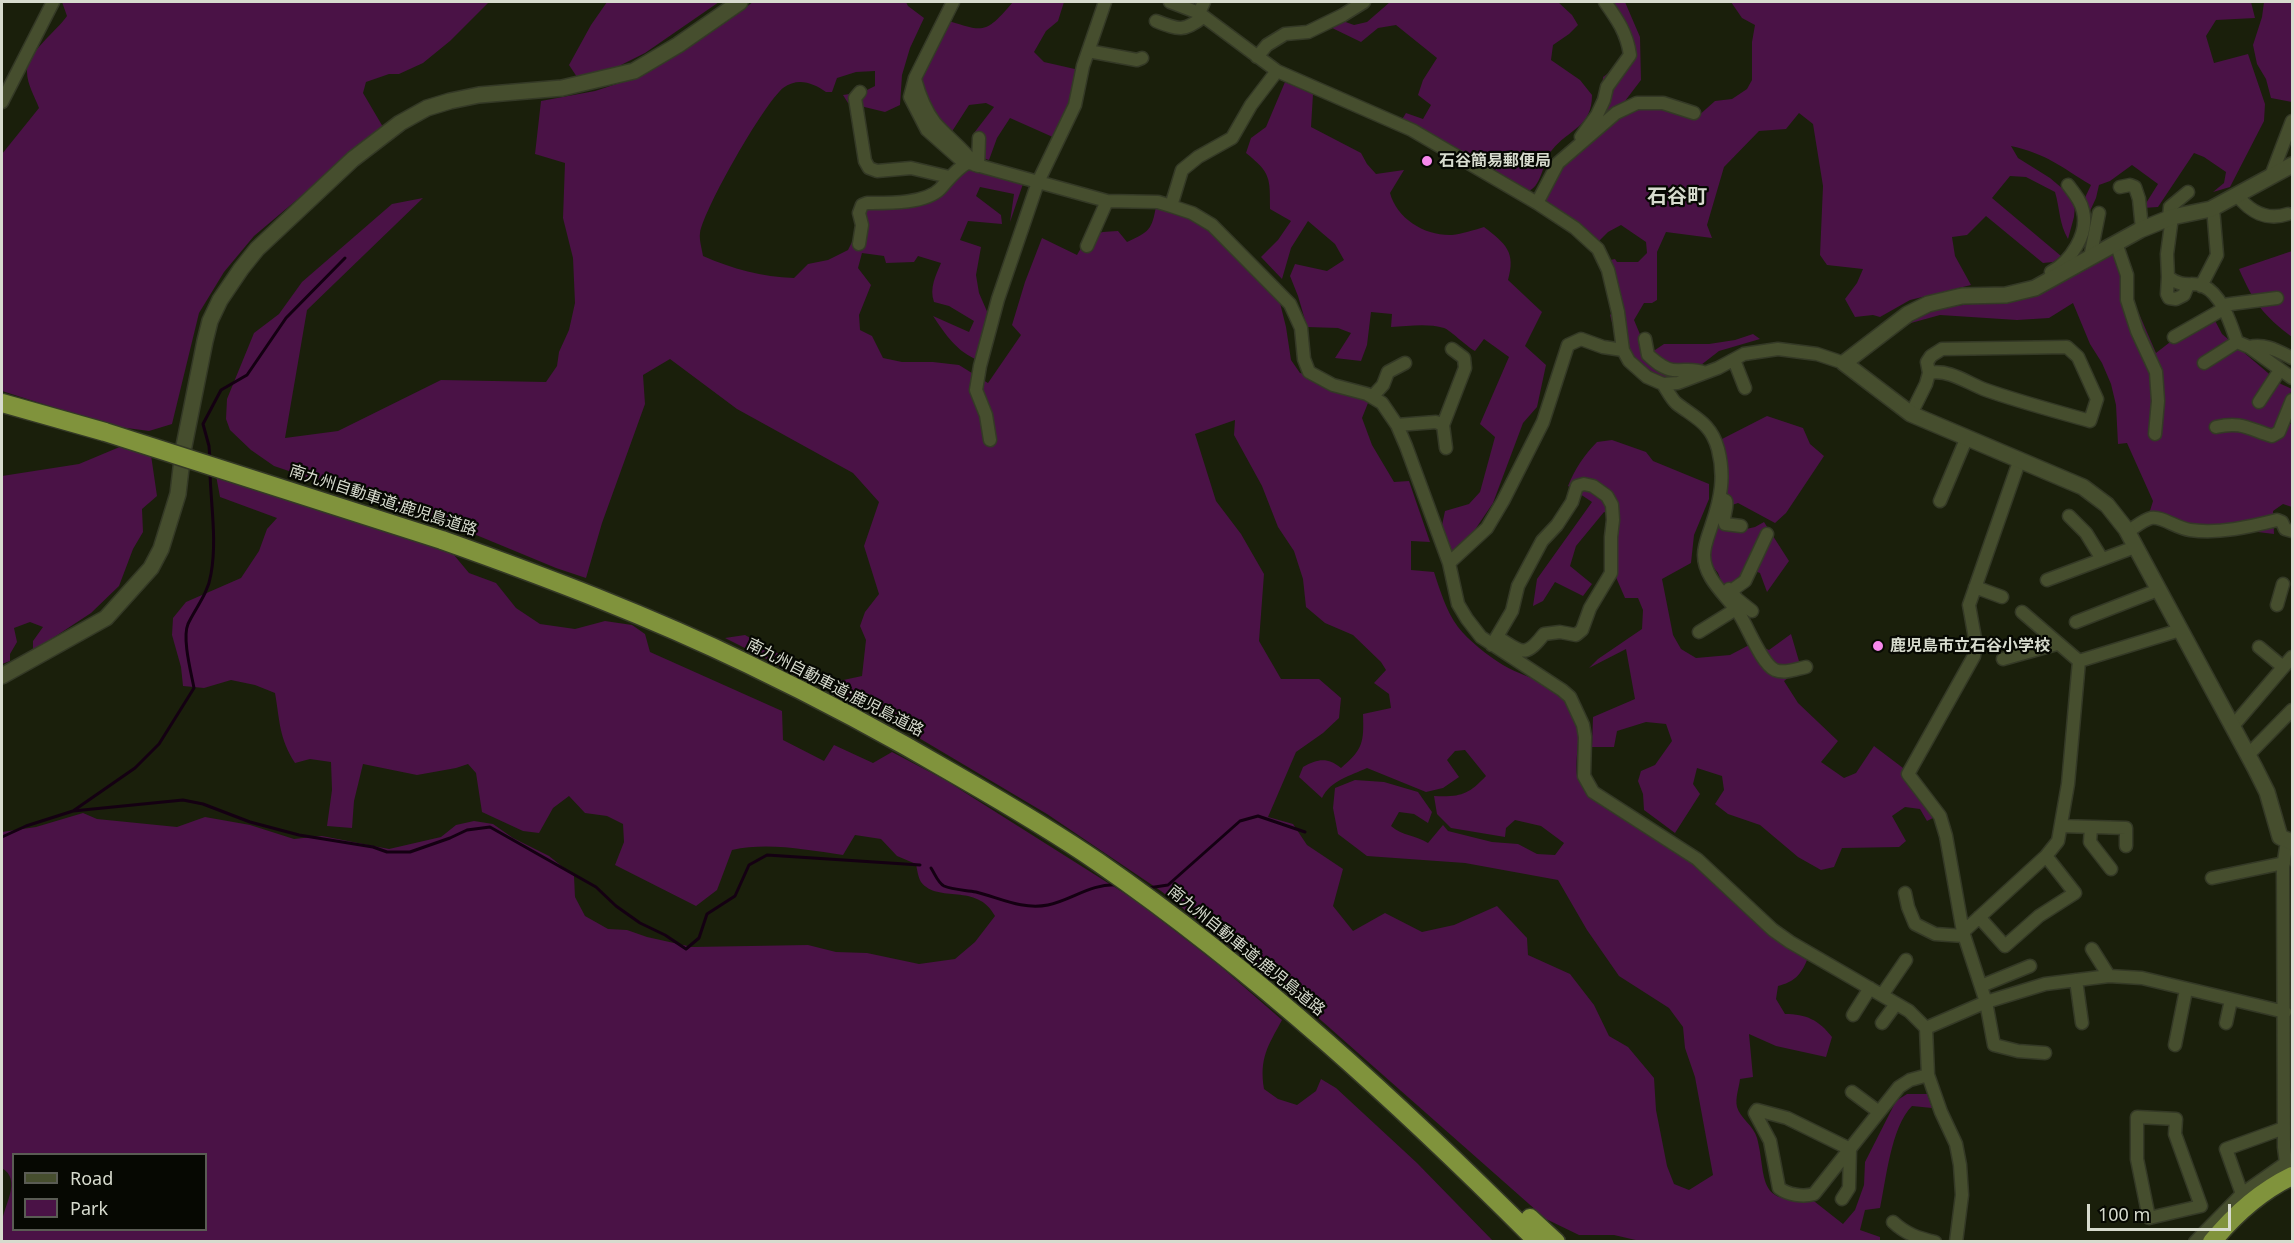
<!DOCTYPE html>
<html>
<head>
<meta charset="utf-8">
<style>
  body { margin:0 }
  #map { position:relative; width:2294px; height:1243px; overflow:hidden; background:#1a1f0b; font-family:"Noto Sans",sans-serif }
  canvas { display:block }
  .frame { position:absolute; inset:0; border:3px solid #d7dbce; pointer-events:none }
  .legend { position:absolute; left:12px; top:1153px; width:195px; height:78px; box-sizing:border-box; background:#060802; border:2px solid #5a5c54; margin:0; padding:8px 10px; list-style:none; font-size:18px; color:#d7dbce }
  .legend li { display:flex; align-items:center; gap:12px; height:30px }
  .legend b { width:30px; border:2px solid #5a5c54 }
  .scale { position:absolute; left:2087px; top:1204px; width:144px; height:27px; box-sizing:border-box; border:3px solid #d7dbce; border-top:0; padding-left:8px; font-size:18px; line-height:21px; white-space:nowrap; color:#d7dbce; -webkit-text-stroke:4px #060802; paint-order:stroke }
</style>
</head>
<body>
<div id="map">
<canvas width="2294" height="1243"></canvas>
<div class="frame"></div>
<ul class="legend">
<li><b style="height:8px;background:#464e2e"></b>Road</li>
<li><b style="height:16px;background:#4a1246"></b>Park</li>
</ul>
<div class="scale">100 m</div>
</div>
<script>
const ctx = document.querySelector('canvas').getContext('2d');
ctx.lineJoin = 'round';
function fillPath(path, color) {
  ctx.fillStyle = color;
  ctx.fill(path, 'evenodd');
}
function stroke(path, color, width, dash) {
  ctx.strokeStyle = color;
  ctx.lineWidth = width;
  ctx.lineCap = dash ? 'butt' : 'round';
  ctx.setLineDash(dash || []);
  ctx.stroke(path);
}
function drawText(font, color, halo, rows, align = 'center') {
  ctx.font = font + ' "Noto Sans","Noto Sans JP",sans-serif';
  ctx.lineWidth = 4.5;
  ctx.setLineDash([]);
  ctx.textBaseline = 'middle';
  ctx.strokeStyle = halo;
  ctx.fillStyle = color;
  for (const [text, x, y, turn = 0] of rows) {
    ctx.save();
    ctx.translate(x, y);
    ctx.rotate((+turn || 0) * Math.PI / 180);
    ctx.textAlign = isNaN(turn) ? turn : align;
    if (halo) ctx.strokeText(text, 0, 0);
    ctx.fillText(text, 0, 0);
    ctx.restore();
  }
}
fillPath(new Path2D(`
  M62,2H489L450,41L423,63L399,74H389L366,82L363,93L383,127L254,236L224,272L199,313L172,424L149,431L112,426L2,391V154L39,108C35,97 27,84 27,72C26,53 56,32 67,16Z
  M607,2H719L645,53L613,69L577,77L569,65L591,25Z
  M753,2H906L908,6L924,18L910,48L902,75L900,105L885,112L848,103L843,95L863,92L875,86V71L856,72L837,78L832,92H826C813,83 798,77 783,88C763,105 705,207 700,233C699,240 702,249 703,256C733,269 762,277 794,278L808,264L828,260L848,250L858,230L862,207L929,192L970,165L1024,181L1010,222L1014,194L980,187L976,196L1001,215L1002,224L968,221L960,240L981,247L976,275L979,293L989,316L978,360C957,352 945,334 933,316L969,332L974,321L949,306L934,302C929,288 936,275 941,263L918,256L914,262L886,263L884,256L862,253L858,268L871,285L859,315L860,330L872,336L883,358L902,362H933L959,365L988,383L1021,335L1012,325L1025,282L1042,238L1077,255C1090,233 1094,232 1118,231L1127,242C1149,232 1152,230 1156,206L1169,208L1213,228L1239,262L1278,295L1286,327L1291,360L1300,373L1337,381L1364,392L1368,403L1362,418L1372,445L1394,482L1409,481L1430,542L1411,541V570L1434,572C1440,590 1446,611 1458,627C1468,640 1488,656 1503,665C1535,683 1556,680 1576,716C1583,730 1573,762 1578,780L1713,870L1751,919L1807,960C1801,975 1794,982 1778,986L1776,999L1785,1014C1806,1014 1819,1020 1832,1037L1826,1057L1776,1046L1749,1034L1753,1077L1740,1079C1739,1088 1735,1098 1737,1107C1740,1118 1754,1126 1757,1138C1767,1175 1755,1206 1810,1198L1843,1224L1855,1210L1864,1185L1865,1162L1896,1101L1907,1094H1927L1932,1108L1912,1106C1891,1127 1886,1180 1880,1208L1865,1210L1860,1230L1880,1237V1241H1640L1614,1235H1579L1546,1219L1297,999L1161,891L1047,814L892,722L725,638L745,635L804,668L834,682L862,676L866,640L860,626L865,612L879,594L864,546L879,502L853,473L737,409L670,359L643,375L645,404L602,523L586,578L556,568L469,532L274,466L251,450L230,430L226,419L227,399L254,333L279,314L302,282L392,204L423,198L307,310L285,438L338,431L441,380L546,382L557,366L559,352L569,330L575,303L573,258L563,218L565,163L535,154L541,101L595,91L635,78L726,22ZM1235,420L1234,435L1262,486L1278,527L1294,551L1303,579L1306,607L1325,623L1353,635L1381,662L1386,670L1374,683L1389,694L1391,708L1363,714C1364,743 1363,749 1341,768C1327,757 1318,759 1303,767L1299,777L1322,798C1331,780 1350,776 1367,768L1426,792L1443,788L1459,777L1447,760L1455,751L1465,750L1486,776C1468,795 1461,797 1434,796L1437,814L1451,828L1505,837L1506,828L1515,820L1541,826L1564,843L1555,855L1537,854L1518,844L1492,842L1448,831L1443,825L1428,843C1416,835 1402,836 1391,826L1399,812L1414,814L1428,823L1432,812L1418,792L1384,782L1355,780L1335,788L1333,808L1338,834L1367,856L1465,863L1558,880L1587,930L1619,976L1669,1008L1683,1027L1685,1048L1695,1077L1713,1175L1689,1190L1674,1184L1667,1166L1656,1110L1654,1078L1628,1047L1609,1036L1594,1005L1570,974L1528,955L1527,938L1497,906L1454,925L1422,932L1385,913L1353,931L1333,906L1343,869L1307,845L1293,824L1268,817L1296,752L1323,733L1339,718L1341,698L1319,679H1281L1259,641L1264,574L1241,534L1216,501L1195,434Z
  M1011,2H1064L1058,21L1046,31L1034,52L1044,62L1088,72C1083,98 1071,117 1055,138L1010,118L997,138L989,160L971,154L974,133L994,107L986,103L969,105L951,133L920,103L915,67L926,41L942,19C984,31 983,37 1013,2Z
  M1390,2H1558L1572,15L1578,25L1569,34L1553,45L1551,60L1580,80L1592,95C1592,127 1569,129 1552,150C1542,162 1543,184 1529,191L1401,121L1406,113L1423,119L1431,105L1418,95L1423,80L1437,58L1396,25L1378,28L1361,42L1328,26L1340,20L1354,25L1367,22Z
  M1600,2H1625L1640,37L1641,80L1625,101L1584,135L1601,99L1603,77L1624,62V37Z
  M1731,2H2251L2255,18L2216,20L2206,36L2214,63L2248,54L2265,104L2264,121L2230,187L2213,192L2224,183L2226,172L2204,157L2194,153L2158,207L2143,208L2158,184L2132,165L2110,181L2099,185L2096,198L2079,235L2082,204L2091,185C2061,167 2047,154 2011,146L2018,158L2050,178L2063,189L2075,206L2074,217L2068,239C2059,224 2060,209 2055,192L2026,177L2010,176L1992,198L2061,256L2053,262L2043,263L1986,216L1967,235L1952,237L1955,256L1971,285L1910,300L1880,317L1873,315L1855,317L1845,299L1857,283L1863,269L1827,265L1820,255L1823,186L1813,124L1799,113L1786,129L1759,131L1724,167L1707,225L1712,238L1666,232L1657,252V300L1652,303H1644L1634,320L1647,351L1655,350L1664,344H1709L1735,340L1753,334L1760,339L1719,351L1692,372L1658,379L1619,349L1610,315L1618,307L1606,261L1615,259L1617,262H1638L1647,253L1646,242L1621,225L1608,232L1595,245L1542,200L1563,164L1618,114L1648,104L1697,117L1715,101L1732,99L1747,89L1752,80V42L1755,25L1742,18Z
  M2264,2H2292V102L2271,98L2266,79L2257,64L2253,45L2262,17Z
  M1285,82L1313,94L1311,127L1361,153L1367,164L1376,174L1404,170L1390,193C1397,219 1425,236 1452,235C1462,234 1474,230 1484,227C1506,244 1516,252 1508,280L1542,312L1525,346L1546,365L1537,407L1523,423L1493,503L1468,540L1452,551L1441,530L1445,511L1469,504L1480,492L1495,437L1480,424L1509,357L1484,339L1475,351C1466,346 1450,330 1444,328C1428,323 1408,326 1391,327L1392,314L1371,312L1367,345L1361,361L1335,358L1351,333L1338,328L1307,327L1298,296L1290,276L1295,264L1327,271L1344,260L1335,244L1308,221L1291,248L1282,279L1261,257L1278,240L1291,221L1270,209C1270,178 1271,173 1246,153L1251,138L1266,127Z
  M2122,242L2127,286L2156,353L2210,311L2222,334L2281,384L2292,389L2282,417L2292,425V507L2283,504L2273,511L2274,534L2160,520L2149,514L2153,501L2127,443L2118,444L2116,405L2111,384L2102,363L2090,344L2073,303L2049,318L2017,320L1940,315L1911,323L1863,353L1887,329L1936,308L1990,302Z
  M2292,251V337C2263,315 2254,303 2239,269Z
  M1767,416L1803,428L1810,444L1824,456L1786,513L1775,523L1738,503L1729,506L1727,518L1742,530L1755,527L1764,522L1789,561L1767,592L1760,573L1750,569L1725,591L1718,573L1706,558L1716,500L1715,469L1722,439Z
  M1612,440L1646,452L1653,461L1709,484V499L1694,535L1691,563L1662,579L1673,635L1681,649L1696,658L1730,655L1753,643L1769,650L1791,634L1801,668L1784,681L1798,703L1838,741L1821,762L1844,778L1856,773L1874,746L1903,768L1935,817L1927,821L1920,809L1905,807L1892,816L1906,841L1899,847L1842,848L1834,867L1821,870L1798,857L1760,825L1728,814L1715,804L1724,790L1722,776L1697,768L1693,784L1700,794L1675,833L1644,810L1643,794L1638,781L1641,771L1655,765L1672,741L1666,724L1646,722L1617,731L1614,747H1592L1593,717L1635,699L1626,649L1589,668L1598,659L1642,629L1643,610L1638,598H1625L1615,575L1612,515L1604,512L1576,546L1570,566L1592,584L1583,596L1555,582L1543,601L1533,606L1537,579L1592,502L1568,486C1575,469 1584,455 1597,442Z
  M122,446L151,455L157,496L142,509L143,532L133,549L119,586L91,613L33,651V641L43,627L30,622L14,628L17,642L10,654V661L2,664V476L79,464Z
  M215,470L393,530L454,555L469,573L496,583L516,608L540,624L575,629L605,621L632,625L645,634L650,652L782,711L783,740L824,761L834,745L873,763L892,752L945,780L1135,900L1220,966L1282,1020C1268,1046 1259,1058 1264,1089L1278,1099L1297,1105L1316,1091L1321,1079L1336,1088L1417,1163L1493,1241H2C2,1235 1,1228 2,1222C4,1205 22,1180 2,1168V832L36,827L83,813L97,819L177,827L205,817L250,825L294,839L322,836L389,849L441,837L456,825L474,821L493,824L513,838L549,856L574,876L575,897L585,916L608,929L627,930L647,937L692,947L808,945L836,952L867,953L919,964L955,959L975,942L995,916C977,882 938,904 921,882C918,877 917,869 916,864L897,856L881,839L855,835L843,855C806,850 769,842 732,850L717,890L696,906L615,865L624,842L623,824L607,816L585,813L569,796L553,808L539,833L523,831L482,812L476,773L468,764L456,768L417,775L363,764L354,801L352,828L327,826L332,790L331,762L310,759L295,763C279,738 280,722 275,693L255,685L231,680L204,688L183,686L181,667L172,635L173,618L186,602L241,578L259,551L267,529L277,518L220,497ZM14,1154H206V1230H14Z`), '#4a1246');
stroke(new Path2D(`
  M210,460L209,446L203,424L221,390L247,375L286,318L345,258
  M73,811L183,800L203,804L250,822L299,835L373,847L387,852H410L450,838L467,830L490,827L596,887L616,906L640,923L665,935L686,949L699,938L707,914L735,896L749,865L767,855L920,865
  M2,837L26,826L73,811L135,768L159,744L194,688C191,672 182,638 188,624C196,607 208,594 211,574C217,541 211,506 210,473
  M931,868C935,874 938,883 944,886C953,890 966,890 976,892C1000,898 1022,910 1048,905C1072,900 1091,883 1118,885
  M1148,888L1168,885L1240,821L1258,816L1305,832`), '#140012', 3);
const minor = new Path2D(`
  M953,2L915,78L910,97L927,130L962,161L1107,201L1158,202L1171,206L1192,213L1212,225L1290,304L1301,328L1304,359L1309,372L1333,385L1367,394L1382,403L1397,425L1406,446L1449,563L1458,604L1467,619L1481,637L1562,690L1570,697L1583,725L1585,737L1584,776L1593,792L1697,859L1773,930L1790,942L1909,1011L1926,1028L1928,1075L1941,1112L1956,1144L1960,1165L1962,1195L1956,1242
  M1170,2L1199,13L1277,71L1412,130L1537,203L1575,228L1598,249L1608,270L1618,312L1623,350L1629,361L1647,377L1663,384L1678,383L1718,368L1744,354L1778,349L1817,354L1844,363
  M1199,13L1204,2
  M1156,21C1179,30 1184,32 1203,17
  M1088,51L1137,60L1142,58
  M1257,57L1267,45L1285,34L1308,32L1343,15L1364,2
  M915,79C919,94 925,110 935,123C948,138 964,149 975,165
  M860,92L855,98L865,161L869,168L877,171L911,168L949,177
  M2,102L53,2
  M1581,137L1597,115L1604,100L1607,87L1630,55C1627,33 1617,19 1605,2
  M978,166L979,138
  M2271,176L2292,121
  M2120,187L2130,185L2135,187L2139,199L2142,229
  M2237,195C2250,212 2267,221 2288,214
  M1537,203L1558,163L1616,113L1637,103H1663L1694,113
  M1171,206L1182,170L1198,157L1232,138L1251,105L1277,71
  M2172,217L2167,254L2168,277C2184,289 2191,281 2203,286C2222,294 2231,325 2237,342L2249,347L2292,378
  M2169,218L2170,207L2188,192
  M2116,243L2127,275V300L2137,331L2156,372L2158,401L2155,434
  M859,244L862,225L859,213L862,205L867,203C887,203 925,204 940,189C949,179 955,170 967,163
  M1087,246L1107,201
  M2090,258L2099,213
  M2051,272C2070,262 2089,234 2083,211C2081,201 2074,193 2068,185
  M2168,277L2167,294L2169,298L2176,299L2184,295L2188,285
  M2201,286L2217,255L2213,208
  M2223,305L2277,298
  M2174,337L2225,308
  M1645,339L1648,355C1655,361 1663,369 1673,370C1684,371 1693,368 1703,372
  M2249,347C2265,343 2278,351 2292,358
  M1734,360L1745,388
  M2204,363L2237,342
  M1663,384C1667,390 1671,398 1676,403C1695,418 1711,423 1718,449C1725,476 1721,498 1712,524C1709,534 1704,545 1704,555C1704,580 1730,598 1741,617C1749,630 1762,664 1775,670C1785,674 1796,669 1806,667
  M1372,397L1383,385L1388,372L1405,363
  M2259,402L2280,370
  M1911,414L1926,384L1929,373L1927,362L1931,356L1942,349L2067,347L2078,357L2097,399L2090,421C2055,411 2020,402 1986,390C1967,383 1950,369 1929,373
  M1397,425L1436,422L1443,425L1446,448
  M1443,425L1465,368L1464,358L1452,349
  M2216,427C2241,421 2249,429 2272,436L2279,432L2292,400
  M990,440L986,415L976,390L980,366L998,299L1038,182L1075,105L1083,66L1105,2
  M2020,459L1969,605L1976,644L1974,656L1908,774L1940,816L1946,836L1963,932L1986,1002L1994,1045L2018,1051L2045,1053
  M1721,498L1726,501C1728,509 1722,516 1725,524L1741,526
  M1940,501L1967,437
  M2069,516L2086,533L2102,559
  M2127,532C2134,528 2143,520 2151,518C2162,516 2176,528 2190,530C2219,534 2249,527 2277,520L2282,522L2285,529L2292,531
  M1449,563L1487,528L1503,501L1543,422L1568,345L1581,339L1603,347L1623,350
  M2047,580L2135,547
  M1975,587L2002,597
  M1729,589L1737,599L1752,611
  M1731,591L1745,581L1767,534
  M2277,605L2283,584
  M2076,622L2158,590
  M1699,632L1736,609
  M1492,645L1512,611L1518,586L1542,541L1557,525L1572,502L1577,486L1584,484L1593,486L1607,496L1612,505L1613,520L1611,537V573L1590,608L1582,630L1576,635L1560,632L1544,634C1524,660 1521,651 1497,637
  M2259,647L2283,667
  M2003,659L2057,644
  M2079,661L2180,630
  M2232,727L2292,657
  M2248,755L2292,710
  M2061,826L2126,828V846
  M2091,827L2090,842L2111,869
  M2212,878L2284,863
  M1905,893L1908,907L1915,924L1935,934L1964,936
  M1979,917L2005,946L2039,916L2075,893L2046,856
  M1963,932L2046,856L2058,841L2068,784L2079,661L2022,612
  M2092,949L2109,976
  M2076,980L2082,1023
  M1981,986L2030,966
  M1882,995L1906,960
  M1853,1015L1870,988
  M1882,1023L1896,1004
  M2226,1023L2231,1000
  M1926,1028L1986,1002L2045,984L2109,976L2142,978L2285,1012
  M2175,1045L2186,990
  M1852,1092L1879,1112
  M2137,1117L2176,1119L2175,1134L2201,1206L2149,1218L2137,1159Z
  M2242,1194L2226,1149L2284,1128
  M1842,1199L1849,1188L1850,1149L1787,1118L1757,1110L1755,1113L1770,1141L1779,1188C1788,1195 1803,1197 1814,1194L1899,1087L1910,1080L1928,1075
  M1893,1222C1906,1234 1918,1238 1935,1242
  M2195,1242L2242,1194L2286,1163L2284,1147L2283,867L2287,841`);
const tertiary = new Path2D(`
  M2292,165L2211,209L2172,217L2140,230L2035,288L2006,295L1962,296L1928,304L1908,314L1844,363L1911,414L2083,487L2107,505L2126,529L2255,768L2267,792L2280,837L2292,842
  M2,676L106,618L151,568L161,549L178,494L183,451L205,341L210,321L220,300L241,269L257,249L353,159L400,123L427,108L450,101L479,95L562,88L634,71L678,45L740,2`);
const motorway = new Path2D(`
  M2,403L105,432
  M442,540C546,577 649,616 748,664C819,698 890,736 958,776C1005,803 1053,831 1098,862C1258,973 1401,1105 1538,1242
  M1530,1218L1556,1242
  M2212,1242C2234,1215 2261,1191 2292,1176`);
stroke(minor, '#343926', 15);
stroke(tertiary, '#343926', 18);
stroke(motorway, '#343926', 21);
stroke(minor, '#464e2e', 12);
stroke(tertiary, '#464e2e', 15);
stroke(motorway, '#80933c', 18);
const motorwayBridge = new Path2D(`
  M105,432L442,540`);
stroke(motorwayBridge, '#343926', 21, []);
stroke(motorwayBridge, '#80933c', 18);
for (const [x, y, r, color] of [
  [1427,161,6,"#f788ec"],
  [1878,646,6,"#f788ec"]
]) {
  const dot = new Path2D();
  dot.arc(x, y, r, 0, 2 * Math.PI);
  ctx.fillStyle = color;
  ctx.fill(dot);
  stroke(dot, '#060802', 2);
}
drawText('bold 16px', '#d7dbce', '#060802', [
  ["石谷簡易郵便局",1439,161],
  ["鹿児島市立石谷小学校",1890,646]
], 'left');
drawText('16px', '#d7dbce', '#060802', [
  ["南九州自動車道;鹿児島道路",383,501,18],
  ["南九州自動車道;鹿児島道路",835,688,27],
  ["南九州自動車道;鹿児島道路",1246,951,39]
]);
drawText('bold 20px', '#d7dbce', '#060802', [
  ["石谷町",1677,197]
]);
</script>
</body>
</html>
